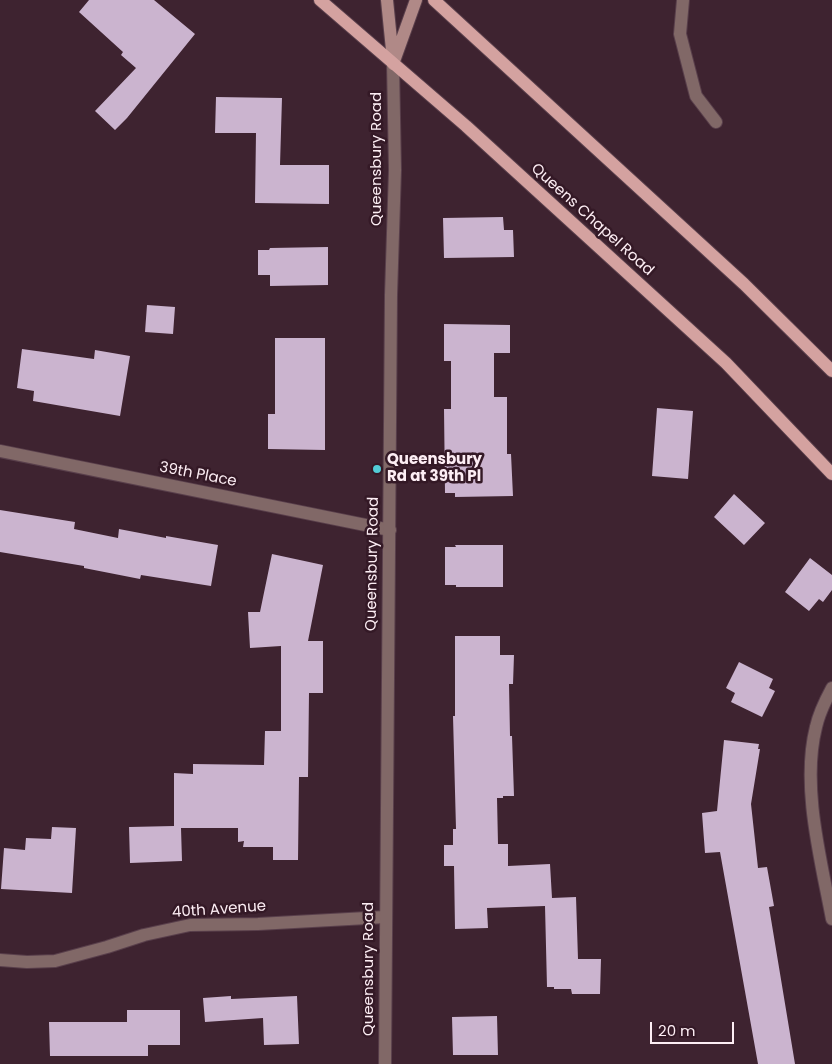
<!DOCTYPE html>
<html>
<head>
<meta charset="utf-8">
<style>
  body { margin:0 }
  #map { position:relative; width:832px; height:1064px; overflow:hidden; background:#3e2330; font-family:Poppins,sans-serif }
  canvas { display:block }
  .scale { position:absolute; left:650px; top:1022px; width:84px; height:22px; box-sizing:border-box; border:2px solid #fdeef4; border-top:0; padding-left:6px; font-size:15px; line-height:18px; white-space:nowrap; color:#fdeef4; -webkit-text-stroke:4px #341926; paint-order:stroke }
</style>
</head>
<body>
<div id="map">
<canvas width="832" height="1064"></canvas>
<div class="scale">20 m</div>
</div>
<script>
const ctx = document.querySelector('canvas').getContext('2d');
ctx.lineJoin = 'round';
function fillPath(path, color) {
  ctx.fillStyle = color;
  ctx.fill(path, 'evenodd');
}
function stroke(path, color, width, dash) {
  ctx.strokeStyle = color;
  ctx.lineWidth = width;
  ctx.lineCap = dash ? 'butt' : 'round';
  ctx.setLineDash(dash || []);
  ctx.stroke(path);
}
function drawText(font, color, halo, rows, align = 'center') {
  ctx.font = font + ' Poppins,sans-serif';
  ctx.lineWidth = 5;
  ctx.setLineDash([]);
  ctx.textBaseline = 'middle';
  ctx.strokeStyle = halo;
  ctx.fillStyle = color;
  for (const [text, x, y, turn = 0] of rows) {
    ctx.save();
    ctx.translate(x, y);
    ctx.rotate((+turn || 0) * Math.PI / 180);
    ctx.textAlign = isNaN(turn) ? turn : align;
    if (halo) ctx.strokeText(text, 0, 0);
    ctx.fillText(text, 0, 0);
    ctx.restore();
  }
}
fillPath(new Path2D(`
  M89,0H154L195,34L127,118L115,130L95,111L136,68L121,55L123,52L79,12Z
  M216,97L282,98L280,165H329V204L255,203L256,133H215Z
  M503,217L504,230H513L514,257L444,258L443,218Z
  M328,247V285L270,286V275H258V250H269L270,248Z
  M147,305L175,307L173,334L145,332Z
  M444,324L510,325V353H494V397H507V454H511L513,496L455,497V493H445L444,409H451V361H444Z
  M275,338H325V450L268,449V414H275Z
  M22,349L94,359L95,350L130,356L120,416L33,401L34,391L17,388Z
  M657,408L693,411L688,479L652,476Z
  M734,494L765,523L744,545L714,517Z
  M0,510L75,522L74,529L118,538L119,529L166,538V536L218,545L211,586L141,575L140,579L84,568V566L0,552Z
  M455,545H503V587H456V585H445V547H456Z
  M272,554L323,565L308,641H323V693H309L308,777H299L298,860H273V847H243L244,841L238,842V828H181L182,861L130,863L129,827L174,826V773L193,774V764L264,765L265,731H281V646L250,648L248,612H260Z
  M810,558L832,575V590L823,602L819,599L809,611L785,592Z
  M455,636H500V655H514L513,684H509L510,736H512L514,796H503V798H497L498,844H508V866L550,864L552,898L576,897L578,959H601L600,994H572L571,989H554V987H547L545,906L487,908L488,928L455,929L454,866H444V845H453V829H456L453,716H455Z
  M739,662L773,679L769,688L775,691L762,717L731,702L735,693L726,688Z
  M724,740L759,744L758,749H760L751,804L758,868L767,867L774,906L769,907L795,1064H758L720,852L705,853L702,813L717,811Z
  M52,827L76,828L72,893L1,889L4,848L25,850L26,838L51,839Z
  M231,996V999L297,996L299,1044L264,1045L263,1018L205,1022L203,998Z
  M127,1010H180V1045H148V1056H50L49,1022H127Z
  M497,1016L498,1055H453L452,1017Z`), '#cbb4cf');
const service = new Path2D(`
  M683,0L680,34L696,96L716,122`);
const minor = new Path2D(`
  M0,451L390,530
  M832,688C825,701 819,713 816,727C801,786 821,860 832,919
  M0,960L27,962L55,961L107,947L144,935L190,925L258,924L385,917`);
const tertiary = new Path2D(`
  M385,1064L391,295L395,170L393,64`);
const secondary = new Path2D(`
  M387,0L393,60
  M393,64L416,0`);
const primary = new Path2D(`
  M320,0L466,126L726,363L832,474
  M434,0L744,284L832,371`);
stroke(service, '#593f4b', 14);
stroke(minor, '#593f4b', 14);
stroke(tertiary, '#593f4b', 14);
stroke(secondary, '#593f4b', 14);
stroke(primary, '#593f4b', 14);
stroke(service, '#816867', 12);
stroke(minor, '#816867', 12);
stroke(tertiary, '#816867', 12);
stroke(secondary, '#b08987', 12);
stroke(primary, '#d4a2a0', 12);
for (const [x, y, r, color] of [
  [377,469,5,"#52ccd6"]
]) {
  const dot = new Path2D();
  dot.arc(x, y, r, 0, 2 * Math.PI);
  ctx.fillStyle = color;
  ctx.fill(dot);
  stroke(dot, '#341926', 2);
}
drawText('15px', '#fdeef4', '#341926', [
  ["Queensbury Road",377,159,-90],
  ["Queens Chapel Road",592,220,42],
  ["39th Place",198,475,11],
  ["Queensbury Road",373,564,-89],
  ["40th Avenue",219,910,-4],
  ["Queensbury Road",369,969,-90]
]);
drawText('bold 15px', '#fdeef4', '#341926', [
  ["Queensbury",387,460],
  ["Rd at 39th Pl",387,477]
], 'left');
</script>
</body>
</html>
